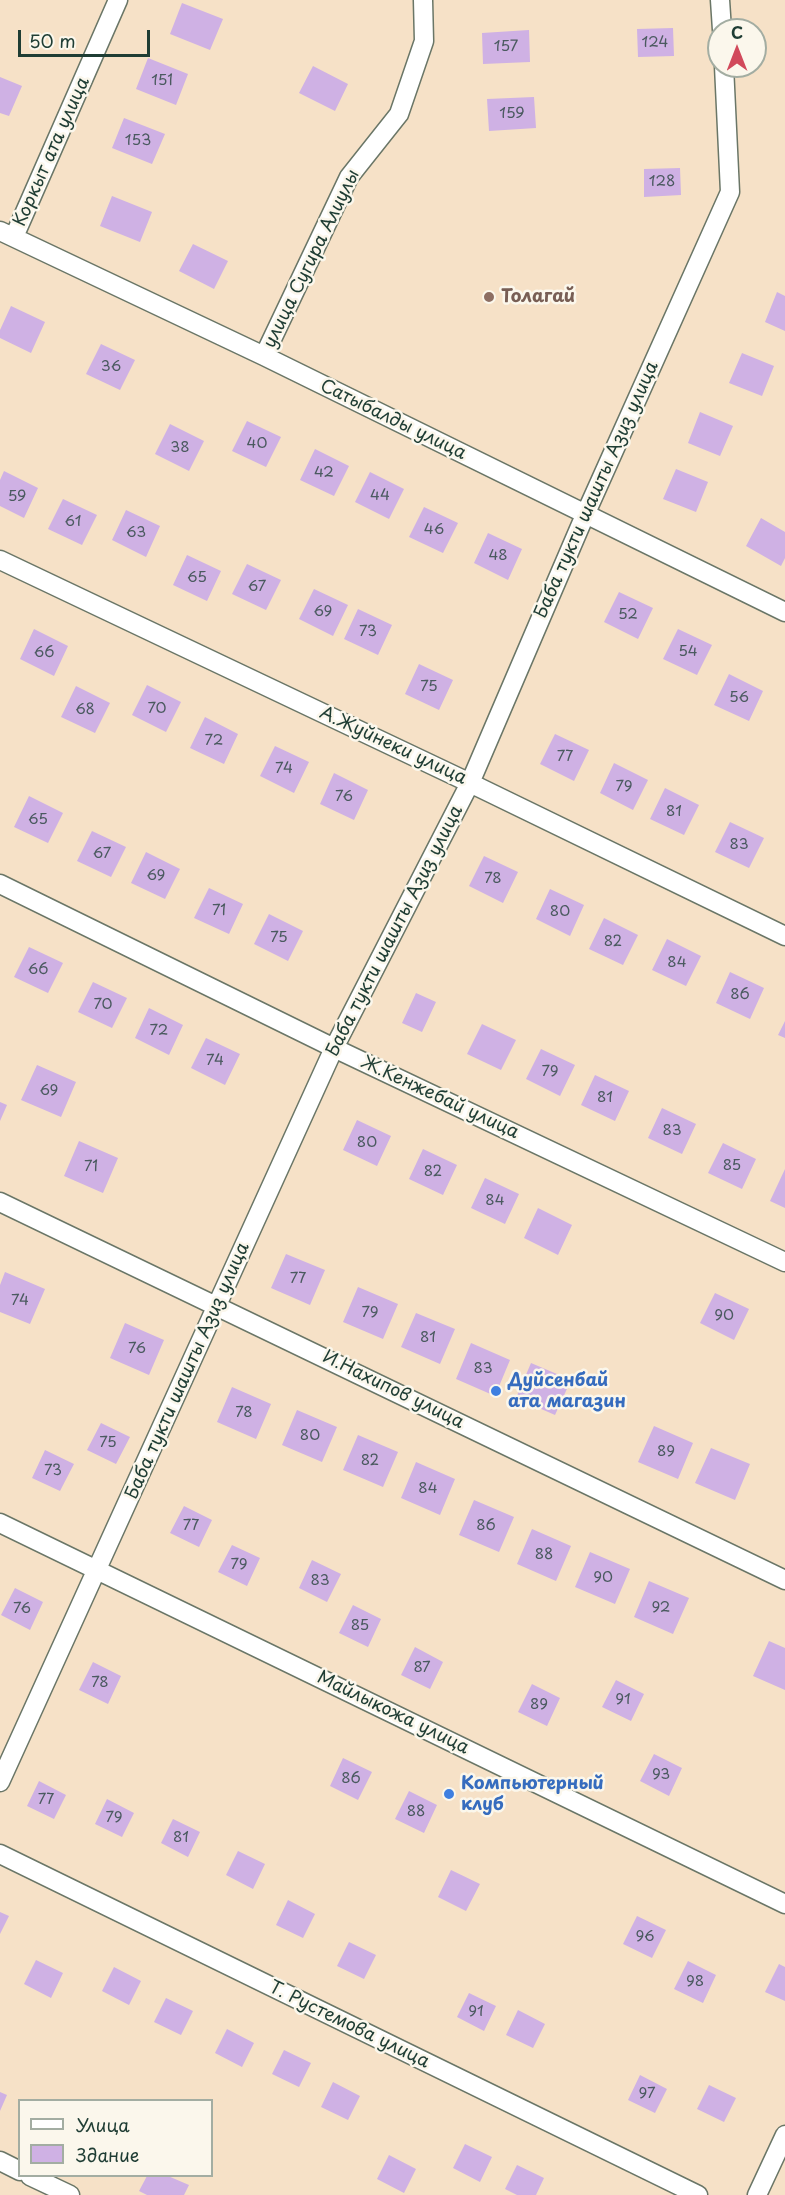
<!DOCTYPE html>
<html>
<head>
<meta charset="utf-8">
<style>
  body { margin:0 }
  #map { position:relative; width:785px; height:2195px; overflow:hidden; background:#f6e1c7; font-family:"Playpen Sans",sans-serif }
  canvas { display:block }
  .legend { position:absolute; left:18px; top:2099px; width:195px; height:78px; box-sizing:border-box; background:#fbf7ec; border:2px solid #a3ada2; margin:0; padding:8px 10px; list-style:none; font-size:18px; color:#1f3d34 }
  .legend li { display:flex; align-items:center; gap:12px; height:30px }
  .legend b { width:30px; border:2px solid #a3ada2 }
  .north { position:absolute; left:707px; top:18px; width:60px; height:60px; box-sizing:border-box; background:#fbf7ec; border:2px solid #a3ada2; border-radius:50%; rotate:0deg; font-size:16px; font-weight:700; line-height:24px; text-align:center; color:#1f3d34 }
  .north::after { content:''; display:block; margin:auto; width:21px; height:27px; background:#d1495b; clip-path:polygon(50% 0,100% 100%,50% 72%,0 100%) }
  .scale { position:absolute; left:18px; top:30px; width:132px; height:27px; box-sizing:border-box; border:3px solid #1f3d34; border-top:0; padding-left:8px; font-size:18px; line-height:21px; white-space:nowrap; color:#1f3d34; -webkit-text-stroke:4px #fbf7ec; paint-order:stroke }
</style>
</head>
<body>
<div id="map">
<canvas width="785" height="2195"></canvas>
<ul class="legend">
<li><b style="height:8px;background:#fff"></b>Улица</li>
<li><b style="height:16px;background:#cfb1e4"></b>Здание</li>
</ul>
<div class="north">С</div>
<div class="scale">50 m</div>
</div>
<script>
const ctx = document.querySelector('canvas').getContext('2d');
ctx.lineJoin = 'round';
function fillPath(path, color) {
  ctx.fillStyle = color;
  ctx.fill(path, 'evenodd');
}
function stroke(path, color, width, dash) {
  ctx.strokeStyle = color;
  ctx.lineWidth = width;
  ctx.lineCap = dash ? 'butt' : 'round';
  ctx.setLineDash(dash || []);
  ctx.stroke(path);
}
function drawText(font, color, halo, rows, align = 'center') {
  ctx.font = font + ' "Playpen Sans",sans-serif';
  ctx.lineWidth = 5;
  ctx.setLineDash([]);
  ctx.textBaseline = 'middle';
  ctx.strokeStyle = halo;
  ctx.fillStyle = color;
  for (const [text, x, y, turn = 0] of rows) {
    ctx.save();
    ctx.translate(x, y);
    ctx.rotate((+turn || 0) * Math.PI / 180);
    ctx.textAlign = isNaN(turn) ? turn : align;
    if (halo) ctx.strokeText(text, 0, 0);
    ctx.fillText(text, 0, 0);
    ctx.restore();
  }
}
fillPath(new Path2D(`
  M182,3L223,19L210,50L170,34Z
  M673,28L674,56L638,57L637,29Z
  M529,30L530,62L483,64L482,33Z
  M148,58L188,74L176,105L136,89Z
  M313,66L348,84L335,111L299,93Z
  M0,77L22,86L9,116L0,113Z
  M534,97L536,128L489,131L487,99Z
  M124,118L165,134L152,164L112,148Z
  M680,168L681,195L644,197V169Z
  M112,196L152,212L140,242L100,226Z
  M193,244L228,261L214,289L179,271Z
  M777,292L785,296V331L765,322Z
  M11,306L45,322L31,353L0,338V330Z
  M101,344L135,360L120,390L86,374Z
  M742,353L774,366L762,396L729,383Z
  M700,412L733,426L720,456L688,443Z
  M247,421L281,437L266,467L232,451Z
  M170,424L204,441L189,471L155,454Z
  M315,449L349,466L334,496L300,480Z
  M676,469L708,482L696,512L663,499Z
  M4,471L38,488L24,518L0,506V480Z
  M370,472L404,489L389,519L355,502Z
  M63,499L97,515L82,545L48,529Z
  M424,507L458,523L443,553L409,537Z
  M126,510L160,526L146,557L112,540Z
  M761,518L785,532V558L781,566L746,546Z
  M488,533L522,549L508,580L474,563Z
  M187,555L221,571L207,601L173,585Z
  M247,564L281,580L266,610L232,594Z
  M314,589L348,605L333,636L299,619Z
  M619,592L653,608L638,639L604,622Z
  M358,609L392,625L378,655L344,639Z
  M34,629L68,646L54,676L20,659Z
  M678,629L712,645L697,675L663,659Z
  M419,664L453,680L439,710L405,694Z
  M729,674L763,691L749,721L714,705Z
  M147,685L181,702L166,732L132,715Z
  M76,686L110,703L95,733L61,717Z
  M205,717L238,734L224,764L190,748Z
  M555,734L589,750L574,781L540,764Z
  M275,746L309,762L294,793L260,776Z
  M614,763L648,780L633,810L600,793Z
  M334,773L368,790L354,820L320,804Z
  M665,788L699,805L684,835L650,819Z
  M29,796L63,813L48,843L14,827Z
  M730,822L764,838L749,868L715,852Z
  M92,831L126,847L111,877L77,861Z
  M146,852L180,869L165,899L131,883Z
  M484,856L518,872L503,903L469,886Z
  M209,888L243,904L229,934L194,918Z
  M550,889L584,905L570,936L536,919Z
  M269,914L303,931L288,961L254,944Z
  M604,918L638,935L623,965L589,949Z
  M667,939L701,956L686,986L652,970Z
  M29,947L63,963L48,993L14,977Z
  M730,972L764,988L750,1019L716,1003Z
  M93,982L127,998L112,1028L78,1012Z
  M416,993L436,1002L422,1032L402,1023Z
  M149,1008L183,1025L169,1055L135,1038Z
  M785,1021V1038L778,1035Z
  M482,1024L516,1040L501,1070L467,1054Z
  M206,1038L240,1054L225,1085L191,1068Z
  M541,1049L575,1065L560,1096L526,1079Z
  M37,1065L76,1082L61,1117L21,1100Z
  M595,1075L629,1091L615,1121L581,1105Z
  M0,1102L7,1105L0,1121Z
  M662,1108L696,1124L682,1154L648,1138Z
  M357,1120L391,1136L377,1166L343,1150Z
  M79,1141L118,1158L103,1193L64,1176Z
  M723,1143L756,1159L742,1189L708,1173Z
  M423,1149L457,1165L443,1195L409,1179Z
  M785,1169V1208L770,1201Z
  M485,1178L519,1194L505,1224L471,1208Z
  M538,1208L572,1225L558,1255L524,1238Z
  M286,1254L325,1270L310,1305L271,1288Z
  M5,1272L45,1289L30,1324L0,1312V1285Z
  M358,1287L398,1304L383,1339L343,1322Z
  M715,1293L749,1309L734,1340L700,1323Z
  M416,1313L455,1329L440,1364L401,1347Z
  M125,1323L164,1340L149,1375L110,1358Z
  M471,1343L510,1360L495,1396L456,1379Z
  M531,1363L571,1380L555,1415L516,1398Z
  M232,1387L271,1404L256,1439L217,1422Z
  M297,1410L337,1427L322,1462L282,1445Z
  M101,1423L130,1437L116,1464L87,1450Z
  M654,1426L693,1443L678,1479L638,1462Z
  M358,1435L398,1452L383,1487L343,1470Z
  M711,1448L750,1464L735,1500L695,1483Z
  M45,1450L74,1464L60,1491L32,1478Z
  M416,1462L455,1479L440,1515L401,1498Z
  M474,1500L514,1517L499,1552L459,1535Z
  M184,1506L212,1520L199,1547L170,1533Z
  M532,1529L571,1546L556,1581L517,1564Z
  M232,1545L260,1558L247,1586L218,1572Z
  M590,1552L630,1569L615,1604L575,1587Z
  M312,1560L341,1574L327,1602L299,1588Z
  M649,1581L689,1598L673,1634L634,1617Z
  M15,1588L43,1602L30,1630L1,1615Z
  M353,1605L381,1619L368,1647L339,1633Z
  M769,1641L785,1648V1690L753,1676Z
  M415,1647L443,1662L430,1689L401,1675Z
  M93,1662L121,1676L108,1704L79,1690Z
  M616,1680L644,1694L631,1721L602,1707Z
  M532,1684L560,1698L547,1726L518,1712Z
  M654,1754L682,1768L669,1796L640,1781Z
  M343,1758L372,1772L358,1800L330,1786Z
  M39,1781L66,1795L54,1819L27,1806Z
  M409,1791L437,1805L424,1833L395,1819Z
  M107,1799L134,1813L122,1837L95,1824Z
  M173,1819L200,1832L188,1857L161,1843Z
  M238,1851L265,1864L253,1889L226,1875Z
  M451,1870L480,1884L466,1911L438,1897Z
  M288,1900L315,1914L303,1938L276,1925Z
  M0,1912L9,1916L0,1934Z
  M637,1916L666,1930L652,1958L623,1944Z
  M349,1942L376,1955L364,1979L337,1966Z
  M36,1960L63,1973L51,1998L24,1984Z
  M688,1961L716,1975L703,2003L674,1989Z
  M779,1964L785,1967V2001L765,1992Z
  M114,1967L141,1981L129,2005L102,1991Z
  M469,1993L496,2006L484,2031L457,2017Z
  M166,1998L193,2011L181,2035L154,2022Z
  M518,2010L545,2024L533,2048L506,2035Z
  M227,2029L254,2043L242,2067L215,2053Z
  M284,2050L311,2063L299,2087L272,2074Z
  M640,2075L667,2089L655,2113L628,2100Z
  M333,2082L360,2096L348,2120L321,2107Z
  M709,2085L736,2098L724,2122L697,2109Z
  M0,2092L7,2095L0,2111Z
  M465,2144L492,2157L480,2182L453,2168Z
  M389,2155L416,2169L404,2193L377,2179Z
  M517,2165L544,2178L536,2195H517L505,2189Z
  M147,2176H168L189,2185L184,2195H147L139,2191Z`), '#cfb1e4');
const minor = new Path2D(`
  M720,0L722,30
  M0,231L264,356L785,612
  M14,237L118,0
  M264,356L349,177L399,114L424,41L423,0
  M0,560L470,783L785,936
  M0,884L334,1048L785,1262
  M0,1202L785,1580
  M0,1523L785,1904
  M0,1782L334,1048L470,783L585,515L730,192L724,66
  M0,1854L698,2195
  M0,2161L20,2171
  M30,2176L70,2195
  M757,2195L785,2135`);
stroke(minor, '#6a7667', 21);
stroke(minor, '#fff', 18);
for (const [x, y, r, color] of [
  [489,297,6,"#8d6e63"],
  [496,1391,6,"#3f7fe0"],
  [449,1794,6,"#3f7fe0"]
]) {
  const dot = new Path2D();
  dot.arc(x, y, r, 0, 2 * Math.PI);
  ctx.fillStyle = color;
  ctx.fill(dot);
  stroke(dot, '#fbf7ec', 2);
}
drawText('15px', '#4b5a60', null, [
  ["124",655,43],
  ["157",506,47],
  ["151",162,81],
  ["159",512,114],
  ["153",138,141],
  ["128",662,182],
  ["36",111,367],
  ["40",257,444],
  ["38",180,448],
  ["42",324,473],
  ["44",380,496],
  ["59",17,497],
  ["61",73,522],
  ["46",434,530],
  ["63",136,533],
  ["48",498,556],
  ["65",197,578],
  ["67",257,587],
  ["69",323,612],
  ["52",628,615],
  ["73",368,632],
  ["54",688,652],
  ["66",44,653],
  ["75",429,687],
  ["56",739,698],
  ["70",157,709],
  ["68",85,710],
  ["72",214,741],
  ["77",565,757],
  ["74",284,769],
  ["79",624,787],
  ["76",344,797],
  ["81",674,812],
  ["65",38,820],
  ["83",739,845],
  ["67",102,854],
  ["69",156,876],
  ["78",493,879],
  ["71",219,911],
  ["80",560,912],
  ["75",279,938],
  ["82",613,942],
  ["84",677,963],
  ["66",38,970],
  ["86",740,995],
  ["70",103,1005],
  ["72",159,1031],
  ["74",215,1061],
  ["79",550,1072],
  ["69",49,1091],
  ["81",605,1098],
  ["83",672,1131],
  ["80",367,1143],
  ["85",732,1166],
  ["71",91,1167],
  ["82",433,1172],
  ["84",495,1201],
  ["77",298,1279],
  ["74",20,1301],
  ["79",370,1313],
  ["90",724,1316],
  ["81",428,1338],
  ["76",137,1349],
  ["83",483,1369],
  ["78",244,1413],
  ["80",310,1436],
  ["75",108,1443],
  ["89",666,1452],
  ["82",370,1461],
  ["73",53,1471],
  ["84",428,1489],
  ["77",191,1526],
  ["86",486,1526],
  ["88",544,1555],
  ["79",239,1565],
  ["90",603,1578],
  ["83",320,1581],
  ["92",661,1608],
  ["76",22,1609],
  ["85",360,1626],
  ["87",422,1668],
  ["78",100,1683],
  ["91",623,1700],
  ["89",539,1705],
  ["93",661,1775],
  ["86",351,1779],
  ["77",46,1800],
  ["88",416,1812],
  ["79",114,1818],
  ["81",181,1838],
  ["96",645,1937],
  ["98",695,1982],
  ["91",476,2012],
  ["97",647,2094]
]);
drawText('18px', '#1f3d34', '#fbf7ec', [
  ["Коркыт ата улица",52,152,-66],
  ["улица Сугира Алиулы",312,259,-64],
  ["Сатыбалды улица",393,420,26],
  ["Баба тукти шашты Азиз улица",597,490,-66],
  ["А.Жуйнеки улица",393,746,25],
  ["Баба тукти шашты Азиз улица",395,931,-63],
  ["Ж.Кенжебай улица",440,1098,25],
  ["Баба тукти шашты Азиз улица",188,1371,-66],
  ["И.Нахипов улица",393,1390,26],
  ["Майлыкожа улица",393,1713,26],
  ["Т. Рустемова улица",349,2025,26]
]);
drawText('bold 18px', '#785e54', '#fbf7ec', [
  ["Толагай",501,297]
], 'left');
drawText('bold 18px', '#366cbe', '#fbf7ec', [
  ["Дуйсенбай",508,1381],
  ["ата магазин",508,1402],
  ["Компьютерный",461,1784],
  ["клуб",461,1805]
], 'left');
</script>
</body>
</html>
